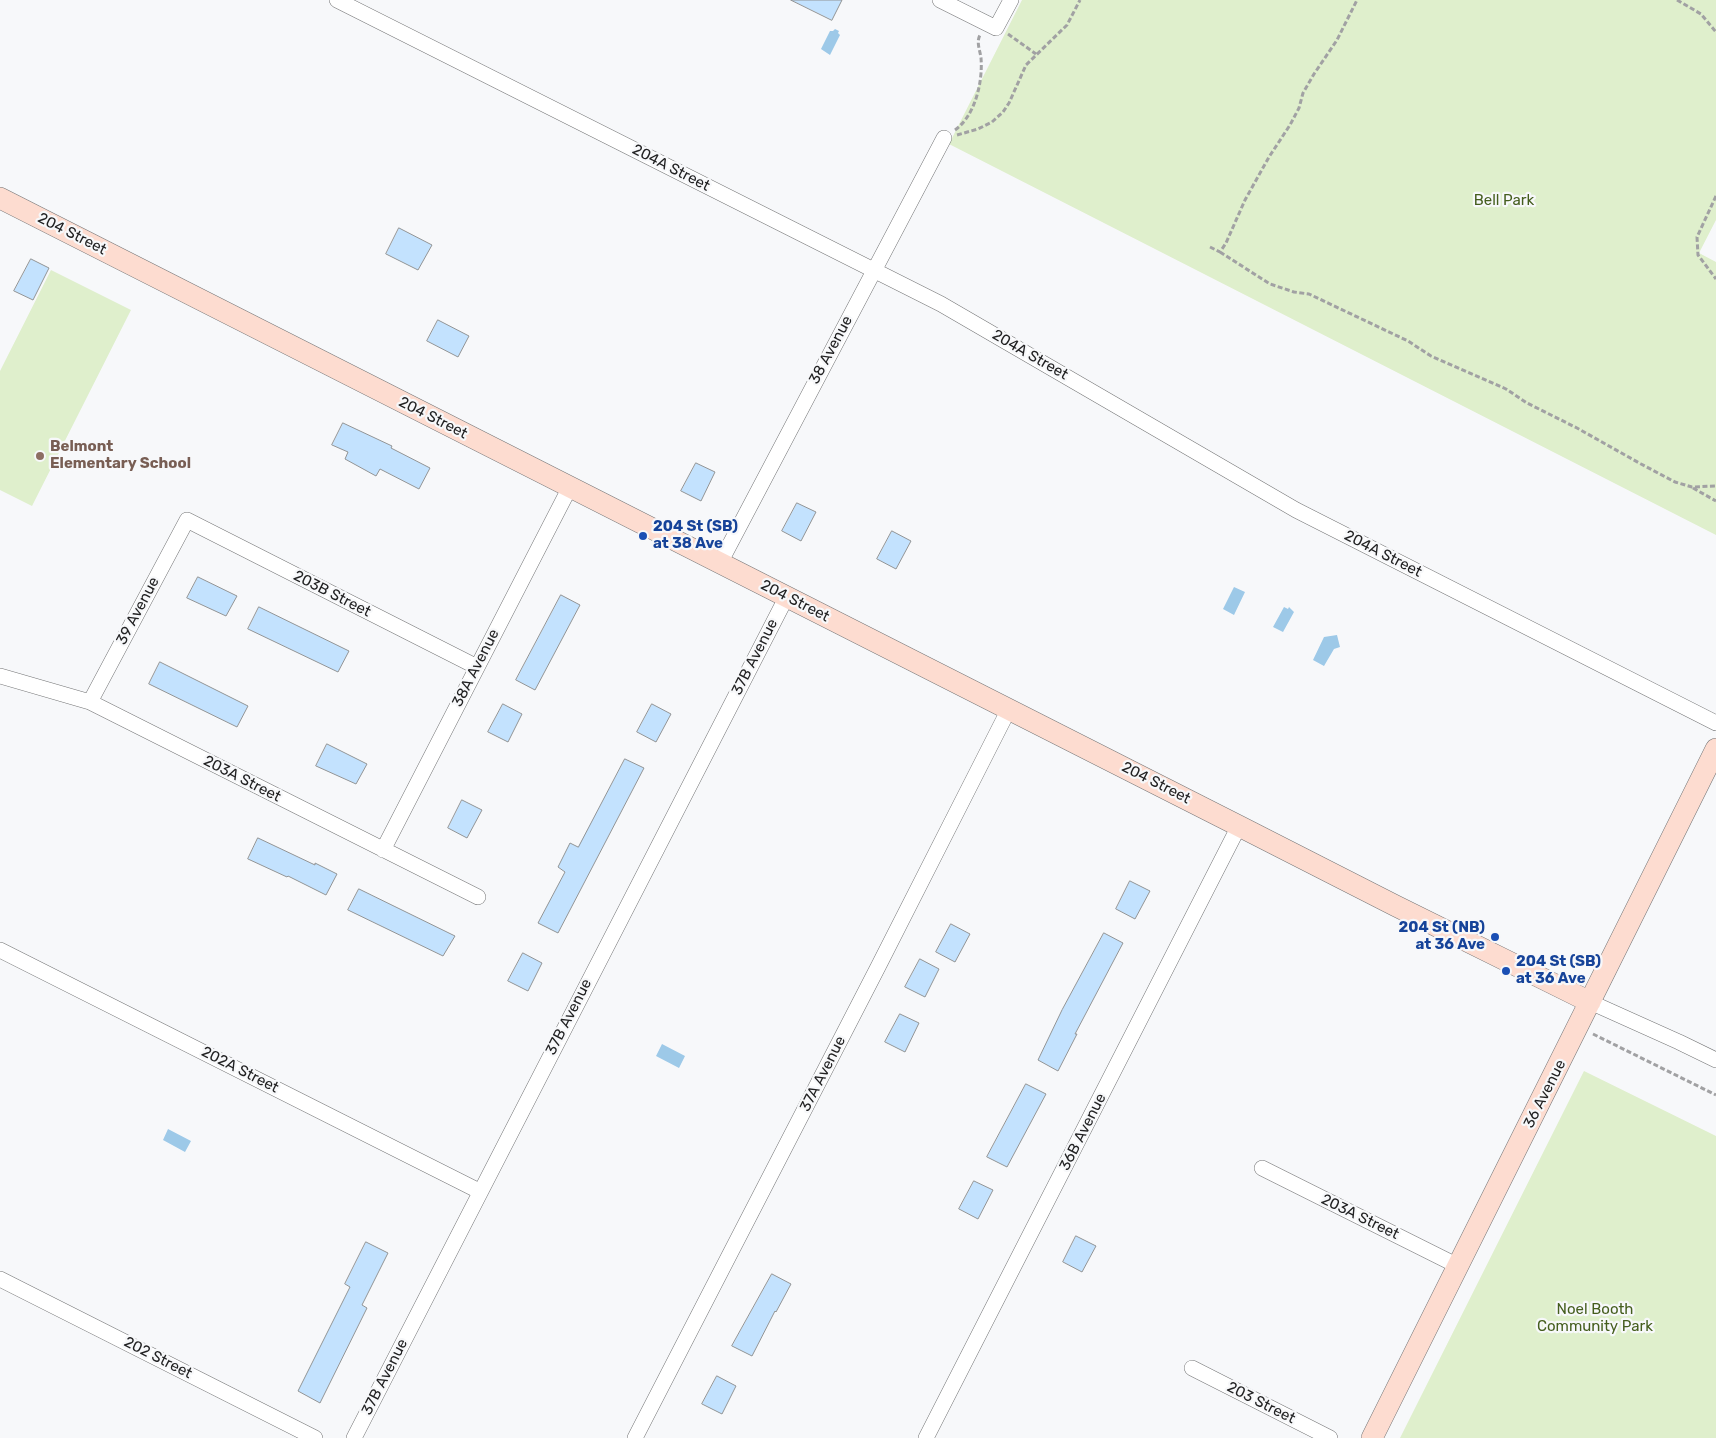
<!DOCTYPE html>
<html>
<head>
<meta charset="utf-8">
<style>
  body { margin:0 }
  canvas { display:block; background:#f7f8fa }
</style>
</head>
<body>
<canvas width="1716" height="1438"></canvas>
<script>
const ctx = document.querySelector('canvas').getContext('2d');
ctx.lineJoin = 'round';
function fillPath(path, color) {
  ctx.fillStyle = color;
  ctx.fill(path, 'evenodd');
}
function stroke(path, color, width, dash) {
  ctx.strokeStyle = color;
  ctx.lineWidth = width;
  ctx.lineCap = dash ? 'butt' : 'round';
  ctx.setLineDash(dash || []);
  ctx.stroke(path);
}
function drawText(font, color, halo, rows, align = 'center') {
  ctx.font = font + ' Rubik,sans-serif';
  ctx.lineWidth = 4.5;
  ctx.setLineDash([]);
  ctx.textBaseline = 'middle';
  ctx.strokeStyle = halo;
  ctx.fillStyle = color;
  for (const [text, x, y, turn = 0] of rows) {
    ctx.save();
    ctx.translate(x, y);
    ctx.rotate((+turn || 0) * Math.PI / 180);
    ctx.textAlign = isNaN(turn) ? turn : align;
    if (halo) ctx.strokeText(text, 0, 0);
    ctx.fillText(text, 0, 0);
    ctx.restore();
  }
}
fillPath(new Path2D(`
  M1022,0H1716V220L1699,253L1716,262V535L949,144Z
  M51,270L131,310L32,506L0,490V371Z
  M1584,1071L1716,1136V1438H1400Z`), '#dfefcc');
fillPath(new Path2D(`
  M835,29L839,31L838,33L840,35L830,55L821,49L830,31H833Z
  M1234,587L1245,592L1234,615L1223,609Z
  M1284,607L1288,609L1289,607L1294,612L1283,632L1273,627Z
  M1337,635L1340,647L1334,649L1324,666L1313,660L1324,637Z
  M662,1044L685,1056L679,1068L656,1056Z
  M168,1129L191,1141L185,1152L163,1140Z`), '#9dc9e8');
const building = new Path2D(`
  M791,0H842L832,20Z
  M399,228L432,245L418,270L386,254Z
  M31,259L49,268L33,300L14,291Z
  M438,320L469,336L458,357L427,341Z
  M343,423L392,446L391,448L430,468L419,489L380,469L376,476L345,459L348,452L332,445Z
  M696,463L715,472L701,501L681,491Z
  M797,503L816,512L801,541L782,531Z
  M892,531L911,541L896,569L877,559Z
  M198,577L237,596L226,616L187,598Z
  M561,595L580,605L535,690L516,680Z
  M259,607L349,651L338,672L248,629Z
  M160,662L248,706L237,727L149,684Z
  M503,704L522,714L508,742L488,732Z
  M652,704L671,714L656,742L637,732Z
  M327,744L367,764L356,784L316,766Z
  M625,759L644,768L558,933L538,923L565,872L558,867L570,843L578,847Z
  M462,800L482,810L467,838L448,828Z
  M258,838L315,865V863L337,874L326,895L288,876L287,877L248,859Z
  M1130,881L1150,891L1135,919L1116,909Z
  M359,889L455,936L443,956L348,910Z
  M951,924L970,934L955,962L936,952Z
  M1104,933L1123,943L1075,1034H1077L1058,1071L1038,1060L1062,1010Z
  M523,953L542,963L528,991L508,981Z
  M920,959L939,969L925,997L905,987Z
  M900,1014L919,1023L905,1052L885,1042Z
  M1026,1084L1046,1094L1007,1167L987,1157Z
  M974,1181L993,1190L978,1219L959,1209Z
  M1076,1236L1096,1246L1082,1272L1063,1262Z
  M366,1242L388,1253L362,1305L367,1308L320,1403L298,1391L350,1287L345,1284Z
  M772,1274L791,1284L776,1312L775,1311L752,1356L732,1346Z
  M717,1376L736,1386L722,1414L702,1404Z`);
fillPath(building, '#c3e2fe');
stroke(building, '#929495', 1);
const street = new Path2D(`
  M337,0L941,304L1296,510L1716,723
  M940,0L996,28L1011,0
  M720,563L944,138
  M0,676L90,702L478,897
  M90,702L187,520L477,667
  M383,850L570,487
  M0,950L479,1191
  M1590,1002L1679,1042L1716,1060
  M1262,1168L1458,1266
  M0,1279L315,1438
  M1192,1368L1330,1438
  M354,1438L787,596
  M635,1438L878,967L1009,709
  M926,1438L1239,826`);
const secondary = new Path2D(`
  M0,198L1239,826L1396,906L1590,1002
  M1372,1438L1716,749`);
stroke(street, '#747576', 16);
stroke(secondary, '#747576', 22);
stroke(new Path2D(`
  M1677,0L1701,14L1716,32
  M1008,34L1036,54
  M955,130C975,116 983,82 981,58C980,50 976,42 980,35
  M957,135L978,129L992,122L1003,112L1009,103L1026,65L1067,25L1080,0
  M1716,196L1697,237L1698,255L1716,279
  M1210,247L1220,252L1226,243L1245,200L1269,157L1290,125L1299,108L1303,93L1314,74L1337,40L1357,0
  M1220,252L1270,284L1294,292L1309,294L1408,341L1431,356L1506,389L1527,403L1577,428L1641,464L1675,482L1692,487L1716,486
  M1693,488L1716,501
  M1593,1034L1716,1095`), '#a1a1a3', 3, [5, 2.5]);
stroke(street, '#fff', 15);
stroke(secondary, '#fddcd0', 21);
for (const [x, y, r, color] of [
  [40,456,5,"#8d6e63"],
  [643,536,5,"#1a4fb4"],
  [1495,937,5,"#1a4fb4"],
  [1506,971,5,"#1a4fb4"]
]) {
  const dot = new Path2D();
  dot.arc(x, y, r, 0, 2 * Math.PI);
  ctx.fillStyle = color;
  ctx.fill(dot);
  stroke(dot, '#f7f8fa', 2);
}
drawText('15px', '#222223', '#f7f8fa', [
  ["204A Street",671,168,27],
  ["204 Street",72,234,27],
  ["38 Avenue",831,350,-62],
  ["204A Street",1030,355,30],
  ["204 Street",433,418,27],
  ["204A Street",1383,554,27],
  ["203B Street",332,594,27],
  ["204 Street",795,601,27],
  ["39 Avenue",138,611,-62],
  ["37B Avenue",755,657,-63],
  ["38A Avenue",476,668,-63],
  ["203A Street",242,779,27],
  ["204 Street",1156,783,27],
  ["37B Avenue",569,1017,-63],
  ["202A Street",240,1070,27],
  ["37A Avenue",823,1074,-63],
  ["36 Avenue",1545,1094,-63],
  ["36B Avenue",1083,1132,-63],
  ["203A Street",1360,1217,26],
  ["202 Street",158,1358,27],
  ["37B Avenue",385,1377,-63],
  ["203 Street",1261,1403,27]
]);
drawText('15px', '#455e1e', '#f7f8fa', [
  ["Bell Park",1504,201],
  ["Noel Booth",1595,1310],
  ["Community Park",1595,1327]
]);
drawText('bold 15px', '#785e54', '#f7f8fa', [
  ["Belmont",50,447],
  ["Elementary School",50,464]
], 'left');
drawText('bold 15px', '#164399', '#f7f8fa', [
  ["204 St (SB)",653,527],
  ["at 38 Ave",653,544],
  ["204 St (NB)",1485,928,"right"],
  ["at 36 Ave",1485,945,"right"],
  ["204 St (SB)",1516,962],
  ["at 36 Ave",1516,979]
], 'left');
</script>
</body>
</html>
